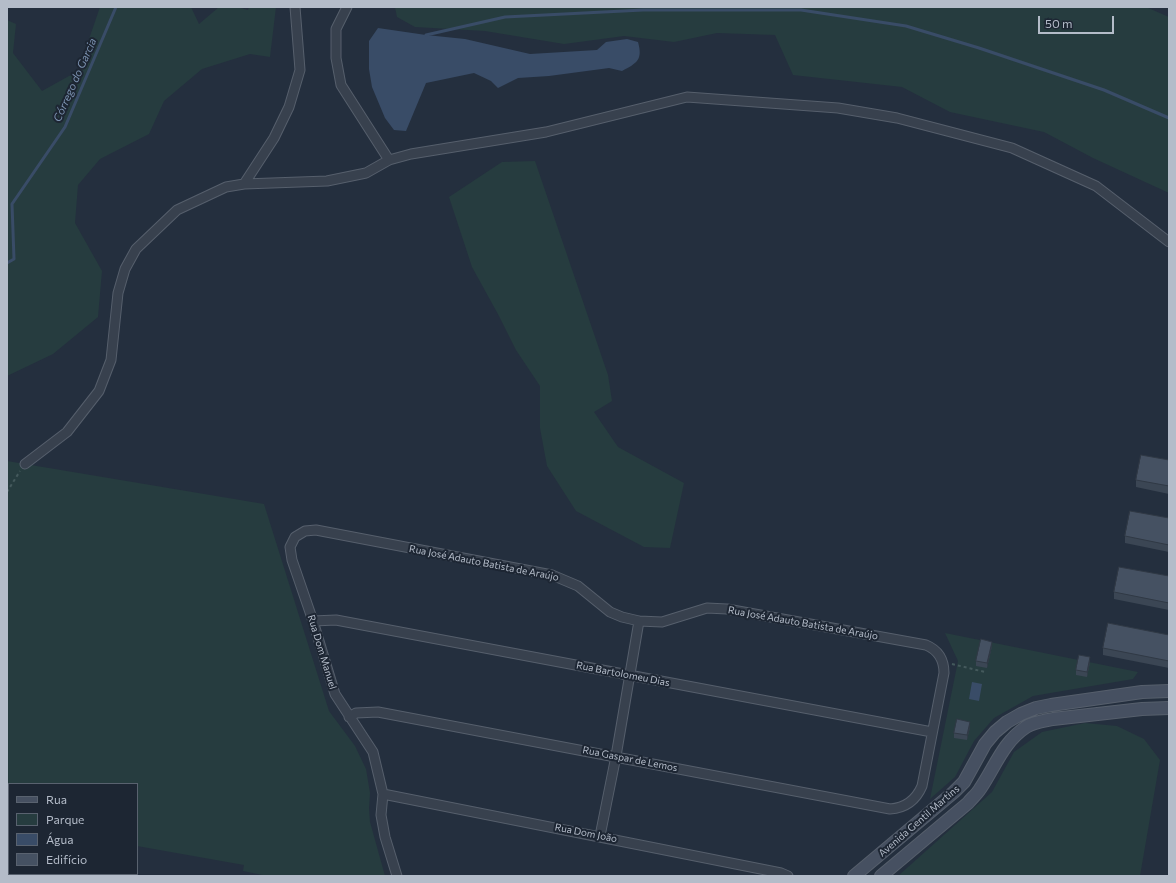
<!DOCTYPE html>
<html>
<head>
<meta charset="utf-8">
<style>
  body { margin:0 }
  #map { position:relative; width:1176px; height:883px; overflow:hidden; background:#242f3e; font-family:Commissioner,sans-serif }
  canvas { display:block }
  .frame { position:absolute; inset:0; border:8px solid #b4bcc9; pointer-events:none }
  .legend { position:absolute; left:8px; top:783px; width:130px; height:92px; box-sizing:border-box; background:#1d2633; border:1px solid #59626f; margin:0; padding:5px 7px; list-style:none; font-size:12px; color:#b4bcc9 }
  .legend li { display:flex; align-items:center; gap:8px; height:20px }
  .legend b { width:20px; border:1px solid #59626f }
  .scale { position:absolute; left:1038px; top:16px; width:76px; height:18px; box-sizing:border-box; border:2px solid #b4bcc9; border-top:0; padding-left:5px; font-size:12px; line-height:14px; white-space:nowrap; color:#b4bcc9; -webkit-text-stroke:3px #1d2633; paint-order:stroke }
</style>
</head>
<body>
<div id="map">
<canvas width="1176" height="883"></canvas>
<div class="frame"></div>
<ul class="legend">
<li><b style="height:5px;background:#465061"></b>Rua</li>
<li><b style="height:11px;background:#263c3f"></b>Parque</li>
<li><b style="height:11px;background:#394c67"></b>Água</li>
<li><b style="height:11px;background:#455162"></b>Edifício</li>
</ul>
<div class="scale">50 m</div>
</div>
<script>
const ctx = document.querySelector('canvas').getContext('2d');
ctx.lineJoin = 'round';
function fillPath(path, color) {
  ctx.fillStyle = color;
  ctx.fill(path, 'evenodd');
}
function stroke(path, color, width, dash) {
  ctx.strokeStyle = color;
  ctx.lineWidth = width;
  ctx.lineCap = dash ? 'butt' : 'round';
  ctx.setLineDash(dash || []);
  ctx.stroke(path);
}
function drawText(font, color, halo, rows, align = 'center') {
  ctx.font = font + ' Commissioner,sans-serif';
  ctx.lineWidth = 4;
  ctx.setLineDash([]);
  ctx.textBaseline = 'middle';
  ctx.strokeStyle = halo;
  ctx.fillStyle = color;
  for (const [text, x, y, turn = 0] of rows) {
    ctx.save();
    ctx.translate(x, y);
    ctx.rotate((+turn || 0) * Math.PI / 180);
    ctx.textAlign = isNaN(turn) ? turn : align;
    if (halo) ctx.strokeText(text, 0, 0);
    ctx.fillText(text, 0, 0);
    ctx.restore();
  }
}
fillPath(new Path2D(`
  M100,7H191L199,24L219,7H237L248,10L249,7H276L270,57L250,54L202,69L164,101L149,134L100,159L78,185L75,223L102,271L98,317L53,354L7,376V20L16,24L13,53L42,91L78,71Z
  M395,7H1146L1169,17V193L1093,158L1044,132L950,112L902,87L793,75L775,35L717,33L674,42L624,36L564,44L485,31L415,27L397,17Z
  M535,161L608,375L612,401L594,412L618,447L684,483L670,548L644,547L576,511L547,466L540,428V386L516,350L499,316L472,267L449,197L502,162Z
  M7,461L264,504L329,711L355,746L366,769L370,793L369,808L370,822L385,876H267L243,871L244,865L137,846V784H9V874H31V876H7Z
  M945,633L1138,672L1133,679L1033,696L994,718L974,741L955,777L930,799L958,661Z
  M1085,723L1117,726L1144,739L1160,760L1140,876H898L992,792L1014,752L1042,732Z`), '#263c3f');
fillPath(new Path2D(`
  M378,28L426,35L465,39L530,54L597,50L606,42L627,39L638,42C643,60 637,63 622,71L609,68L549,76L518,78L498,88L491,81L474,73L426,83L406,131L394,130L385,118L372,87L369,69V41Z
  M972,682L982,684L979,701L969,699Z`), '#394c67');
stroke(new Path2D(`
  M426,35L505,17L643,10H801L906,26L979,48L1104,90L1169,118
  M7,263L14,259L12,204L65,127L116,7`), '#394c67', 3);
const street = new Path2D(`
  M347,7L336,29V58L341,85L389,160
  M244,184L274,138L289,107L300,70L295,7
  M25,464L67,432L99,391L111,360L118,293L125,269L136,249L177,210L226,187L244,184L327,181L366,173L389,160L411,154L546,132L687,97L838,108L897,118L1012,148L1096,186L1169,242
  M313,621L336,620L932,732
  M349,717L356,713L378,712L890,809C905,808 916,800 922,786L944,673C944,660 938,650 926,645L727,609L707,608L662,622L639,621L622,617L610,612L578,586L552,575L316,530L305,531L295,537L290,547L292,560L313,621L335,694L373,752L383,794L381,815L385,837L397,876
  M383,794L781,873L788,876
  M600,836L616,756L639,621`);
const secondary = new Path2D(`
  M854,876L954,792L964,782L985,744L995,732L1007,722L1021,714L1036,708L1051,705L1142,692L1169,691
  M881,876L968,803C972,798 977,794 980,789C995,767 1003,742 1026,727C1034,722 1044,721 1053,719L1142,709L1169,708`);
stroke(street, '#565f6c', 11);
stroke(secondary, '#565f6c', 14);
stroke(new Path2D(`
  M7,492L20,471
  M952,664L985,672
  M38,876V874`), '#44595c', 2, [3, 3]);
stroke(street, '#38414e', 9);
stroke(secondary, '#465061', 12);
fillPath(new Path2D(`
  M1169,460V494L1136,487V480Z
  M1169,518V552L1125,543V536Z
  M1169,576V610L1114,599V592Z
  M1169,635V668L1103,655V648Z
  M992,646L987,668L976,666V661Z
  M1090,662L1087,677L1076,675V670Z
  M970,727L967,740L954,738V733Z`), '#3b4654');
fillPath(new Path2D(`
  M992,642V646L987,668V663Z
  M1090,657V662L1087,677V672Z
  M970,722V727L967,740V735Z`), '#303945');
const building = new Path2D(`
  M1141,455L1169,460V486L1136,480Z
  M1130,511L1169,518V545L1125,536Z
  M1119,567L1169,576V603L1114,592Z
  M1108,623L1169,635V661L1103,648Z
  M981,639L992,642L987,663L976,661Z
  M1079,655L1090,657L1087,672L1076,670Z
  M957,719L970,722L967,735L954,733Z`);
fillPath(building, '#455162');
stroke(building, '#303945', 1);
drawText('10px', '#b4bcc9', '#1d2633', [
  ["Rua José Adauto Batista de Araújo",484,563,11],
  ["Rua José Adauto Batista de Araújo",803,623,10],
  ["Rua Dom Manuel",322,652,73],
  ["Rua Bartolomeu Dias",623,674,11],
  ["Rua Gaspar de Lemos",630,759,11],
  ["Avenida Gentil Martins",919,821,-41],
  ["Rua Dom João",586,833,11]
]);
drawText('italic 11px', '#7c92b1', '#1d2633', [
  ["Córrego do Garcia",75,80,-66]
]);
</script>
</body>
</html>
